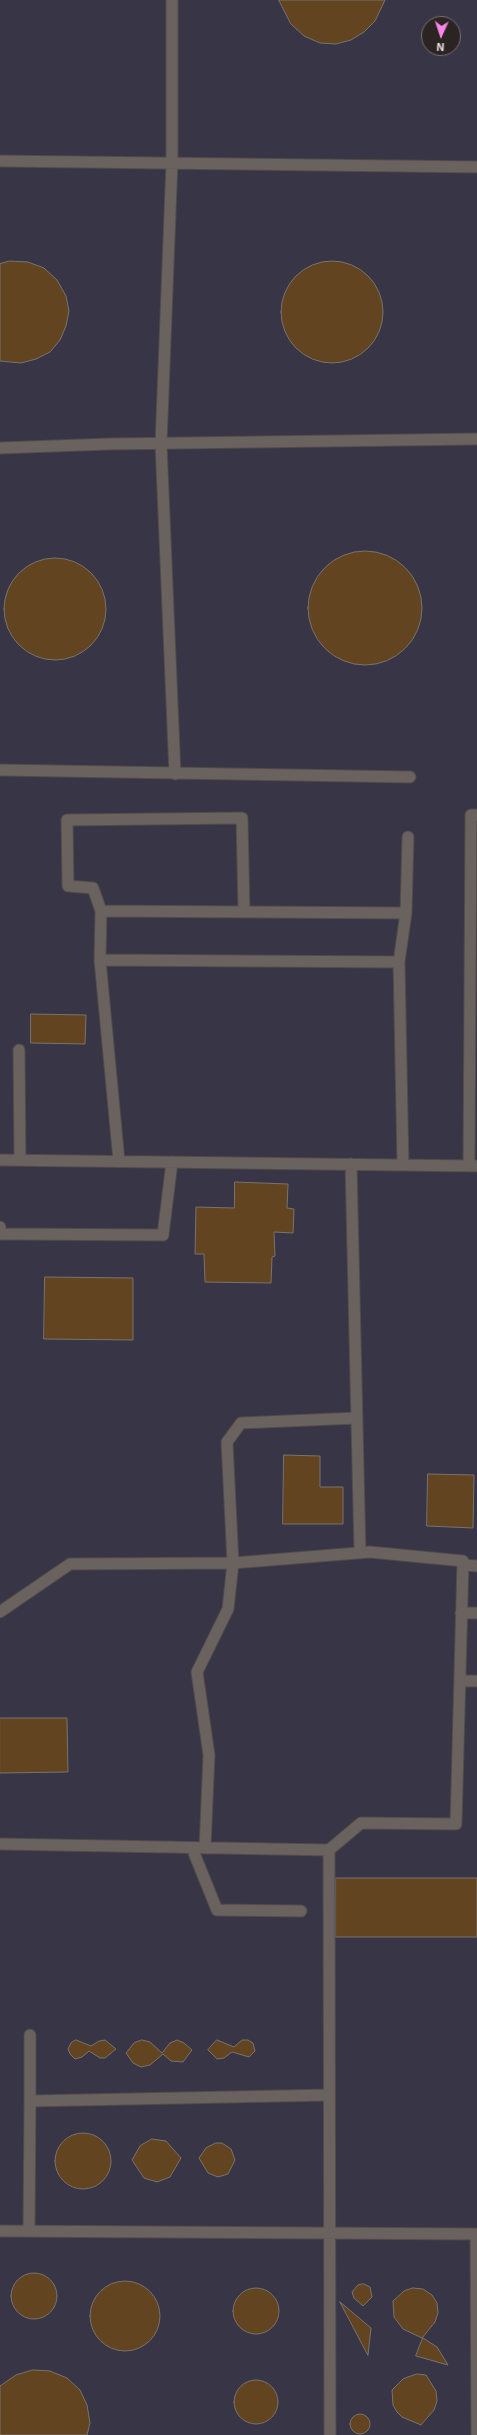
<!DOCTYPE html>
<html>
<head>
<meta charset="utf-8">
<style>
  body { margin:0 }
  #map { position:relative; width:477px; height:2435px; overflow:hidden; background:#362e2b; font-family:"Exo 2",sans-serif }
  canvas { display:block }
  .north { position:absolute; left:421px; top:16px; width:40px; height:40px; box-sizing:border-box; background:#2c2422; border:1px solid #76706e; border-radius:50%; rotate:183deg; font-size:11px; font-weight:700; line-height:16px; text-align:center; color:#e6e1e0 }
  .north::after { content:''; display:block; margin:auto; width:14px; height:18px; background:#f987e8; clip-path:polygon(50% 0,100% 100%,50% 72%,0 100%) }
</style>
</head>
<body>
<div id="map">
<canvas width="477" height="2435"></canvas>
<div class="north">N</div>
</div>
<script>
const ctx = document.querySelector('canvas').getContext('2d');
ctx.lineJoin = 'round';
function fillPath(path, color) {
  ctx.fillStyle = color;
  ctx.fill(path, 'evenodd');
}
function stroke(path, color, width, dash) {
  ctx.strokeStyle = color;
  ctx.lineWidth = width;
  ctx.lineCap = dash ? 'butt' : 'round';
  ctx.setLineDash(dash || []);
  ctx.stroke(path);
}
fillPath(new Path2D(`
  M0,0H477V2435H0ZM429,24H453V48H429Z`), '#383546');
const building = new Path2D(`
  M279,0H385L375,21L364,32L351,40L336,44L320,43L304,36L291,24Z
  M10,261L28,262L44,268L57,280L66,296L69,311L66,326L60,340L50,352L36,359L21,363L0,361V264Z
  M281 312a51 51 0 1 1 102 0a51 51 0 1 1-102 0Z
  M308 608a57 57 0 1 1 114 0a57 57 0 1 1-114 0Z
  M4 609a51 51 0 1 1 102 0a51 51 0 1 1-102 0Z
  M31,1014L86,1015L85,1044L31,1043Z
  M235,1182L288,1184L287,1208L294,1209L293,1233L274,1232L275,1256L272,1257L271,1283L205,1282L204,1254H195L196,1207L234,1208Z
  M45,1277L133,1278V1340L44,1339Z
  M284,1455L320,1456V1487H343V1524H283Z
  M428,1474L474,1475L473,1528L427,1526Z
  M0,1718H67L68,1772L0,1773Z
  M336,1878H477V1937H336Z
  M76,2040L91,2046L99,2041L105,2040L116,2049L105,2058H100L89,2051L82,2057L75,2059L70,2054L68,2049L71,2043Z
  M142,2040L150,2042L162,2053L170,2043L177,2040L184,2043L192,2050L183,2062L171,2061L163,2054L150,2065L141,2067L133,2063L126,2053L134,2043Z
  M217,2040L234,2047L242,2040H248L253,2043L255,2051L249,2057L232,2052L224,2058L217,2059L208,2050Z
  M55 2161a28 28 0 1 1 56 0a28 28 0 1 1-56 0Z
  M152,2139L166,2141L181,2158L170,2177L157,2182L144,2178L132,2160L140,2146Z
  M216,2143H222L231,2149L235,2160L228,2174L218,2177L208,2173L199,2158L206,2148Z
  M11 2296a23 23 0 1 1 46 0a23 23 0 1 1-46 0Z
  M90 2316a35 35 0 1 1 70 0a35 35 0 1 1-70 0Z
  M364,2284L370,2287L372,2297L363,2306L354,2298L352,2292L358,2285Z
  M413,2288L423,2289L432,2295L437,2303L438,2313L435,2322L422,2338L403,2329L394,2317L393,2301L404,2291Z
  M233 2311a23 23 0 1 1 46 0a23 23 0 1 1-46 0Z
  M340,2302L371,2328L368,2355Z
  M423,2338L437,2347L448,2365L416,2356Z
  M33,2370L50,2371L67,2378L80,2390L87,2405L90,2423L87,2435H0V2386L16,2375Z
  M417,2374L426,2375L436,2391L437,2401L434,2410L421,2425L402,2417L397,2412L393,2405L392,2390L403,2379Z
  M234 2402a22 22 0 1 1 44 0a22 22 0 1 1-44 0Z
  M350 2424a10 10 0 1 1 20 0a10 10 0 1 1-20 0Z`);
fillPath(building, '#624420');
stroke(building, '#79736d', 1);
const lane = new Path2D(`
  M172,0V162L161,444L175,774
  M0,161L477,167
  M0,448L109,444L477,439
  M0,770L410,777
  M101,911L93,888L68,886L67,820L242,818L244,912
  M406,913L408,837
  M100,960L101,911L406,913L399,962
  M19,1050L20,1160
  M0,1160L477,1166
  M119,1161L100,960L399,962L403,1165
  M351,1164L360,1553
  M469,1166L471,815H477
  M0,1227V1234L163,1235L172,1162
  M463,1565L477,1566
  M0,1612L70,1564L233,1563L370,1552L463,1561L456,1824L361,1823L329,1850L0,1844
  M461,1613H477
  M460,1681H477
  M192,1848L217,1910L301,1911
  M205,1848L209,1755L197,1672L228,1609L233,1563L227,1442L241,1423L357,1418
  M329,1850L330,2435
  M30,2101V2035
  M0,2231L477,2234
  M29,2231L30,2101L329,2095
  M476,2234L477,2435`);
stroke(lane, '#514b49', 13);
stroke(lane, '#6a625f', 11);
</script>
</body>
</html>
